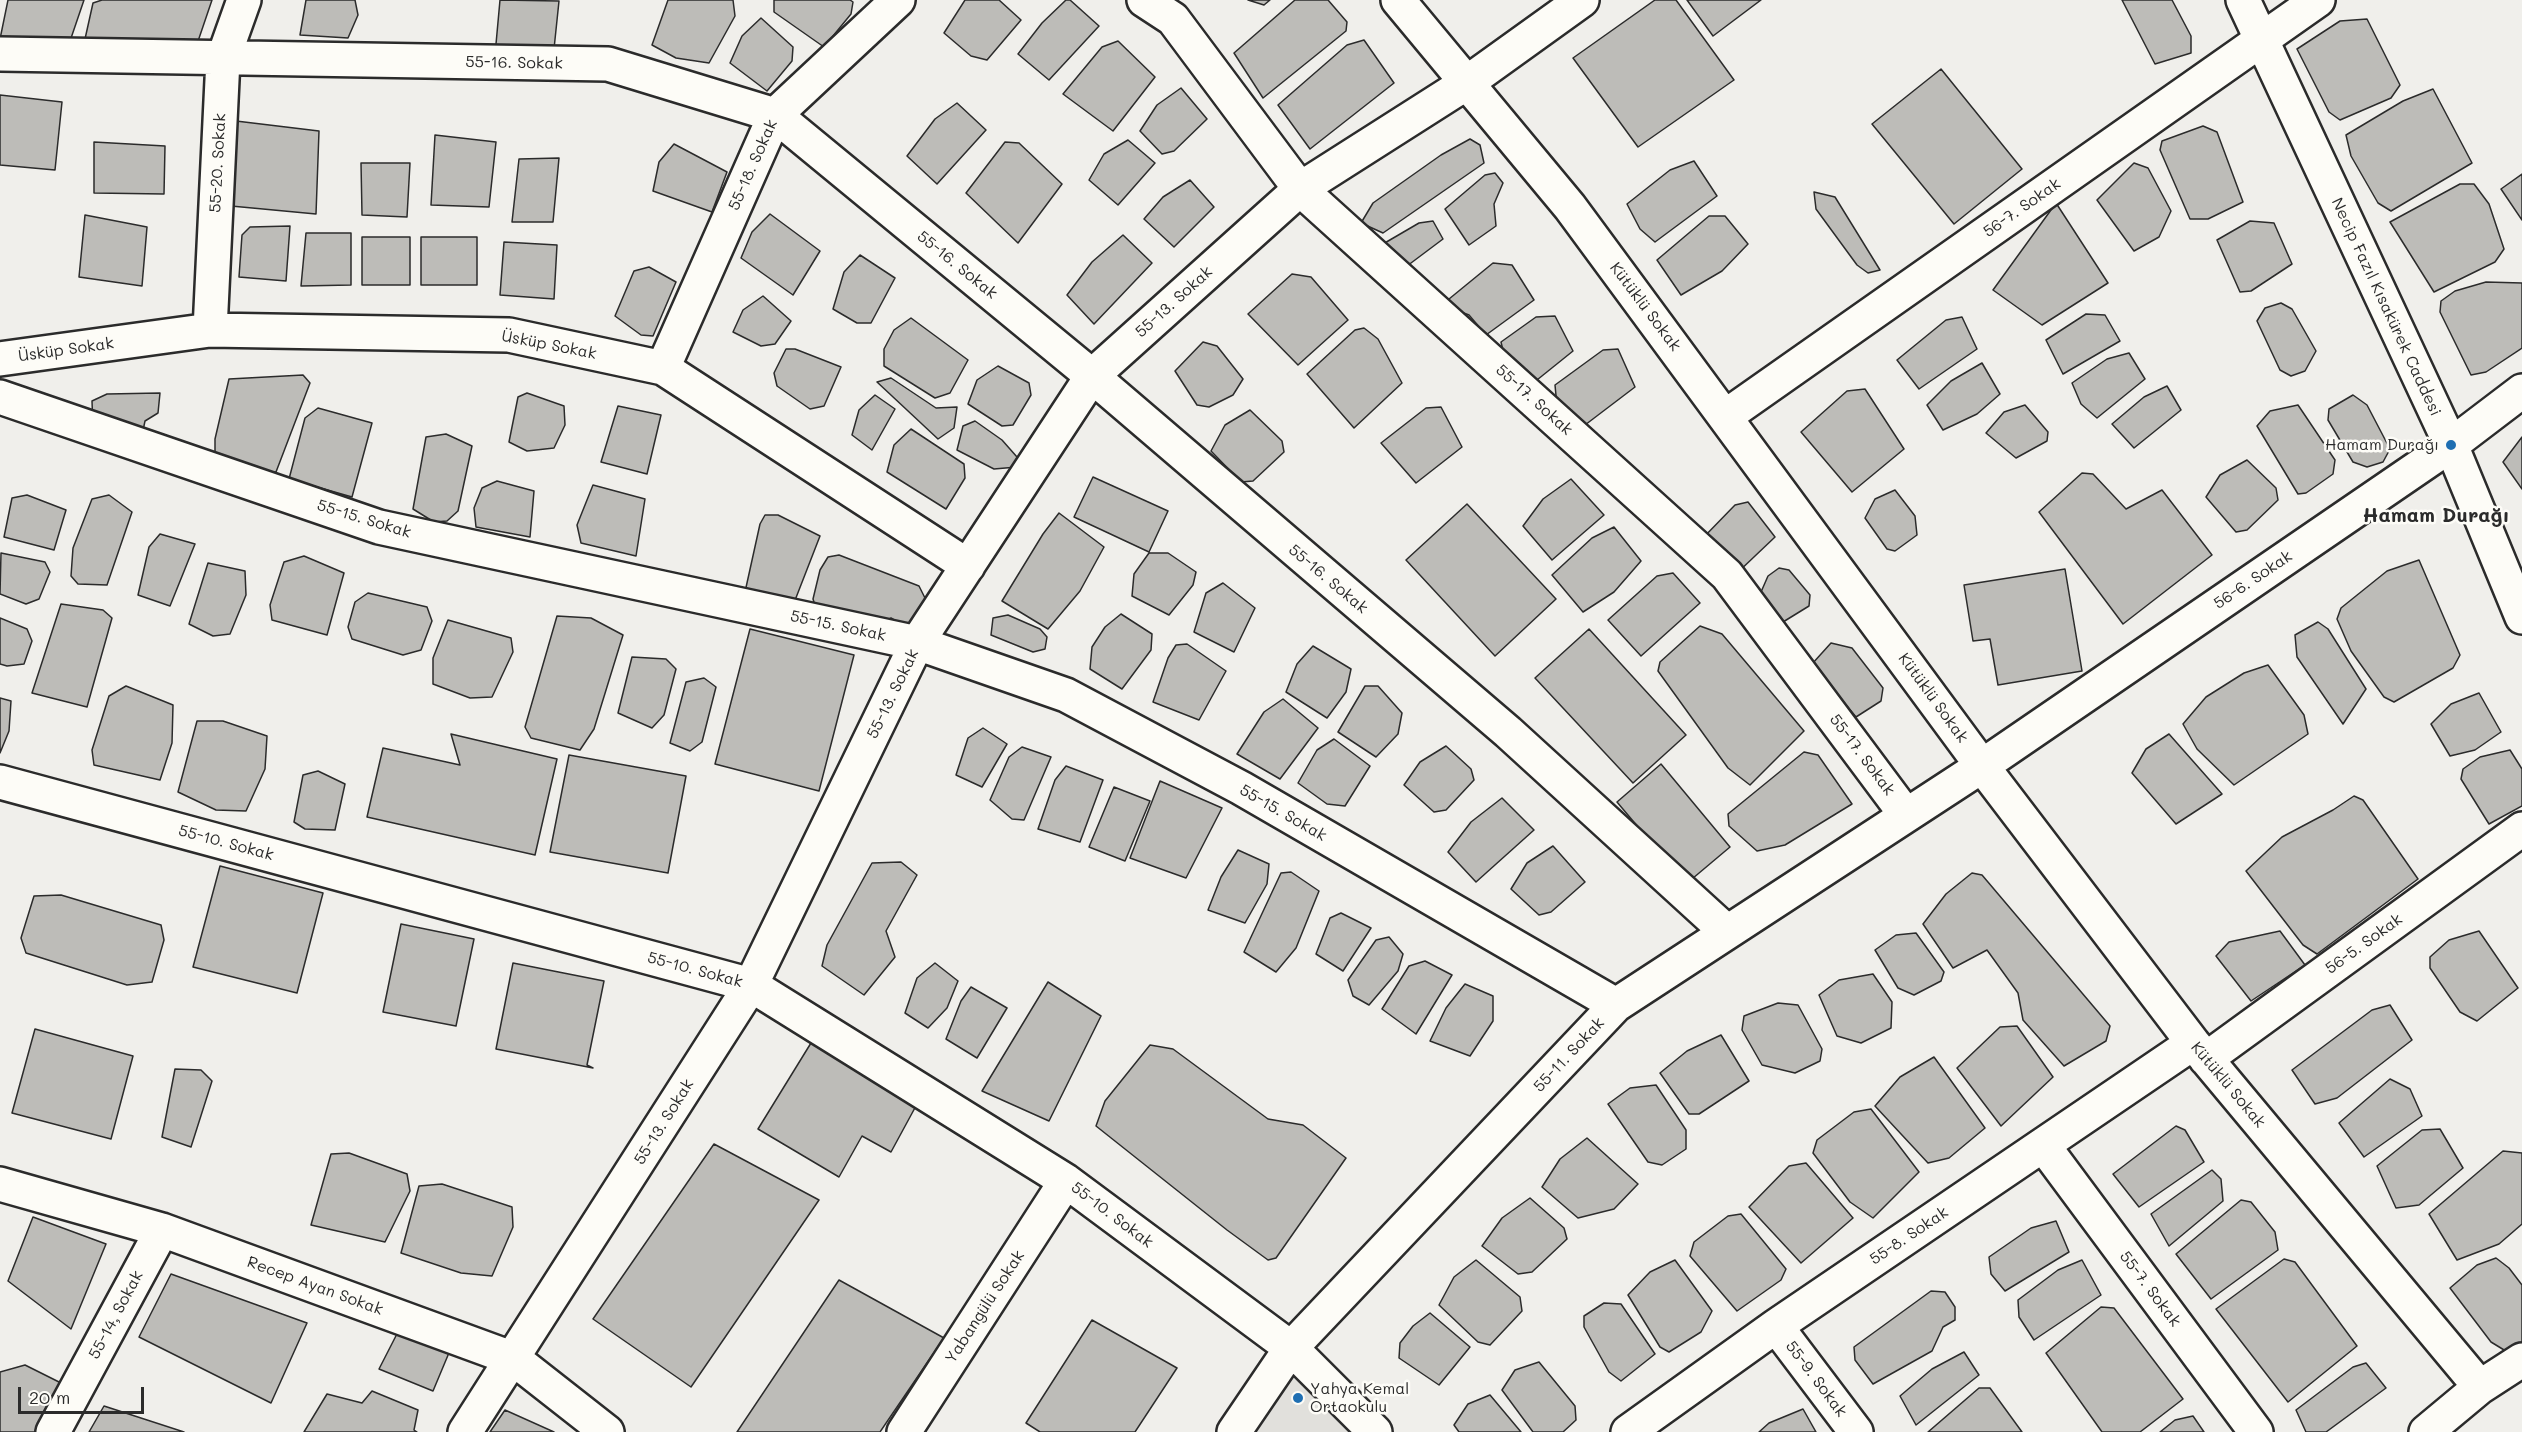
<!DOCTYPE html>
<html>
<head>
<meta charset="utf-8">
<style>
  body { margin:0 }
  #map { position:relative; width:2522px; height:1432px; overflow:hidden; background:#f0efeb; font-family:Mali,sans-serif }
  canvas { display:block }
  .scale { position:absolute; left:18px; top:1387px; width:126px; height:27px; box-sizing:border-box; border:3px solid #2b2b2b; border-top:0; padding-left:8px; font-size:18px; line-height:21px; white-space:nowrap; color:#2b2b2b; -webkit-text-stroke:4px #fdfcf7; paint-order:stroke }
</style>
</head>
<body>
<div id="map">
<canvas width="2522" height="1432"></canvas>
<div class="scale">20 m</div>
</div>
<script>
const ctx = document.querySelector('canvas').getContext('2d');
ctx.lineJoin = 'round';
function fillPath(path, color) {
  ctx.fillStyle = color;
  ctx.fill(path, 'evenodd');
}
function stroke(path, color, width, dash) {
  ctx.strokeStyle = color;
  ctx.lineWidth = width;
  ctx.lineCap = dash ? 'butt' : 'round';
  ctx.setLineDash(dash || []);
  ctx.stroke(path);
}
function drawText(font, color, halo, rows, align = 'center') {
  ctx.font = font + ' Mali,sans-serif';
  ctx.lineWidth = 5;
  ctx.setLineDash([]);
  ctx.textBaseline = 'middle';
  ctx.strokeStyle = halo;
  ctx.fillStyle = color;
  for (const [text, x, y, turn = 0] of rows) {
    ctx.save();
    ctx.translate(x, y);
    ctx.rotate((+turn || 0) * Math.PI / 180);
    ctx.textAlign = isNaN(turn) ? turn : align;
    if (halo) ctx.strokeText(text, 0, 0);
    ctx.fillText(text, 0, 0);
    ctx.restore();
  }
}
fillPath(new Path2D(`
  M1292,1365L1360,1432H1247Z`), '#e1e0dc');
const building = new Path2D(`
  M8,0H84L68,47L0,39Z
  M102,0H212L194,53L85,39L93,3Z
  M306,0H355L358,15L348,38L300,35Z
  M500,0L559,1L554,49L495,55Z
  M668,0H733L735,16L709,63L676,58L652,45Z
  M774,0H850L853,2L851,14L824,47L774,12Z
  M965,0H999L1021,20L987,60L971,56L944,33Z
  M1066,0H1070L1099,26L1049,80L1018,54L1042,23Z
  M1248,0H1270L1264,5Z
  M1295,0H1328L1347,22L1346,31L1263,98L1234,53Z
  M1655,0H1676L1734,80L1638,147L1573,58Z
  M1687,0H1761L1713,36Z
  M2122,0H2172L2191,36V53L2155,64Z
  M761,18L793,47L792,61L767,91L730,63L742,36Z
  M2367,19L2400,85L2391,98L2340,120L2329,112L2297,49L2340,21Z
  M1364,40L1394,83L1310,149L1278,105L1347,45Z
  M1118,41L1155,77L1113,131L1063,94L1102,47Z
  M1941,69L2022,169L1954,224L1872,124Z
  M1181,88L1207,119L1174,151L1162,154L1140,131L1157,105Z
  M2433,89L2472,163L2391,211L2378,203L2351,156L2346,135L2403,101Z
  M0,95L62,102L55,170L0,165Z
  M957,103L986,130L937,184L907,156L935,119Z
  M236,121L319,131L316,214L231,206Z
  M2203,126L2217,132L2243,202L2208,219H2190L2160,150L2162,141Z
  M435,135L496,142L489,207L431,205Z
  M1470,139L1480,145L1484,163L1383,233L1361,223L1373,203L1441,155Z
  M1128,140L1155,163L1118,205L1089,180L1104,154Z
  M94,142L165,146L164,194L94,193Z
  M1005,142L1019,143L1062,184L1018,243L966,193Z
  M674,144L727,172L712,212L653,191L659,162Z
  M559,158L553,222H512L519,159Z
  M1694,161L1717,196L1655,242L1640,229L1627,204L1670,170Z
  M361,163H410L407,217L362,215Z
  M2134,163L2148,168L2171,211L2159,237L2134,251L2097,200Z
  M1495,173L1503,183L1494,204L1496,226L1469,245L1445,209L1485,175Z
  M2522,174V220L2501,189Z
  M1190,180L1214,207L1174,247L1144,219L1163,197Z
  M2460,184H2474L2489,204L2504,249L2495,262L2434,292L2390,222Z
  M1814,192L1835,197L1880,270L1868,273L1857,265L1816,209Z
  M2056,203L2108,283L2042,325L1993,290Z
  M770,214L820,251L793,295L741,258L752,232Z
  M85,215L147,227L142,286L79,277Z
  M1709,216H1725L1748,244L1722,271L1681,295L1657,260Z
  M1433,221L1443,239L1407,266L1383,244L1419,223Z
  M2250,221L2274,223L2292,264L2251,291L2240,292L2217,240Z
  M290,226L286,281L239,277L242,235L250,227Z
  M306,233H351V285L301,286Z
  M1123,235L1152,263L1094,324L1067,295L1092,262Z
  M362,237H410V285H362Z
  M421,237H477V285H421Z
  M504,242L557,245L554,299L500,295Z
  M860,255L895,278L871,323H857L833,309L844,272Z
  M1493,263L1512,265L1534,300L1486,335L1469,315L1453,309L1449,299Z
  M649,267L676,282L653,336L641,335L615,316L634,271Z
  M1292,274L1311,277L1348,320L1298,365L1248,314Z
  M2486,282L2522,283V348L2486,372L2471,375L2440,312L2441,301L2455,291Z
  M763,296L791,321L775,344L761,346L733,332L743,310Z
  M2281,303L2292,309L2316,351L2305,371L2291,376L2280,370L2257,321L2265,308Z
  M2086,314L2105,315L2120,341L2063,374L2046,340Z
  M1555,316L1573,351L1527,388L1506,363L1501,342L1536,317Z
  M1962,317L1977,349L1919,389L1897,360L1946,320Z
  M911,318L968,360L950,393L935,398L884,366V349L894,330Z
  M1364,328L1378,339L1402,383L1354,428L1307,374L1355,330Z
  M1203,342L1217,346L1243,379L1233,395L1209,407L1197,405L1175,371Z
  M786,349H795L841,367L824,406L810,409L777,386L774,373Z
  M1618,349L1635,387L1585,425L1557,406L1555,385L1603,350Z
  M2129,353L2145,379L2097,418L2081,404L2072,383L2107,359Z
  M1982,363L2000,394L1977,414L1943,430L1927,405L1951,381Z
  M998,366L1029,383L1031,395L1013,425L1002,426L968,404L977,380Z
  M303,375L310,383L276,472L224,469L215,460V439L229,379Z
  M891,378L936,408L957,407L954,428L938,439L877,382Z
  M2167,386L2181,410L2134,448L2112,424L2144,397Z
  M1865,389L1904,449L1852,492L1801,432L1847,391Z
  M160,393L158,413L145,421L141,440L93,428L92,401L107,394Z
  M527,393L564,406L565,425L554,448L527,451L509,442L518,397Z
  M875,395L895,409L872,450L852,435L859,410Z
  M2353,395L2367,405L2390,449L2383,462L2367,467L2353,462L2328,420L2329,409Z
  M2025,405L2048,432L2047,441L2016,458L1986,433L2004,412Z
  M2298,405L2335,460L2333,474L2306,493L2298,494L2257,426L2270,411Z
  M618,406L661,415L647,474L601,462Z
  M1441,407L1462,447L1416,483L1381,443L1426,408Z
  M318,408L372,423L352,497L289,479L305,418Z
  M1250,410L1282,441L1284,452L1253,481L1241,482L1211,451L1225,425Z
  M975,421L1002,440L1017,457V467L994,469L957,450L963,426Z
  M911,429L964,464L965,478L946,509L887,472L894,445Z
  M446,434L472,446L458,511L447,521L434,522L413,509L426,437Z
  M2522,437V489L2503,462Z
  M2247,460L2276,488L2278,500L2247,530L2236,532L2206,497L2220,475Z
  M2082,473L2093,474L2126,509L2162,490L2212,555L2123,624L2039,512Z
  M1093,477L1168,511L1149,552L1074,517Z
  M1571,479L1604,515L1552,560L1523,526L1543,499Z
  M497,481L534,491L530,537L476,527L474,508L482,488Z
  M593,485L645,499L636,556L581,543L577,525Z
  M1895,490L1915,516L1917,535L1895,551L1887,549L1865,518L1875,499Z
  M27,495L66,510L54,550L4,537L12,498Z
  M109,495L132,512L107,585L78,584L71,576L73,548L92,499Z
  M1748,502L1775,537L1735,575L1700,541L1735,505Z
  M1467,504L1556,599L1495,656L1406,560Z
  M1059,513L1104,547L1080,591L1048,629L1002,601L1043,534Z
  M765,515H778L820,536L792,608L745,592L760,524Z
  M1614,527L1641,561L1614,592L1583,612L1552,575L1592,538Z
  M160,534L195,544L170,606L138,595L149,547Z
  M1,553L45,562L50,572L39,599L26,604L0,594Z
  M1149,553H1168L1196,572L1193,585L1169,615L1132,596L1134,574Z
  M839,555L919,586L925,598L917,622L902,625L891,618L873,628L817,612L813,599L820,570L828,557Z
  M304,556L344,573L327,635L272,620L270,605L284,562Z
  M2419,560L2460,655L2453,668L2394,702L2384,697L2351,651L2337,619L2341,608L2387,571Z
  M208,563L245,571L246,595L230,634L213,636L189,624Z
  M1779,568L1789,570L1810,595L1809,606L1783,622L1761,592L1768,576Z
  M2065,569L2082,671L1998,685L1990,639L1973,641L1964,585Z
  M1673,573L1700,603L1641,656L1608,620L1657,576Z
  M1223,583L1255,608L1234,652L1194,632L1206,593Z
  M368,593L427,607L432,621L421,650L403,655L352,639L348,627L355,602Z
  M61,604L103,610L112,618L87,707L32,693Z
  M1121,614L1152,634L1151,650L1122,689L1090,669L1092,647L1105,627Z
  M1008,615L1040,629L1047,637L1045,649L1033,652L991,635L993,618Z
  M557,616L591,618L623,635L594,729L580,750L531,738L525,727Z
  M0,618L27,629L32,641L24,664L7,666L0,664Z
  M448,620L511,638L513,652L492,697L470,698L433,684V658Z
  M2318,622L2328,629L2366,689L2343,724L2297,657L2295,635Z
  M1700,626L1722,634L1804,731L1750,785L1728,768L1658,671L1660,662Z
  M750,629L854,655L819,791L715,764Z
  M1589,629L1686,735L1633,783L1535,678Z
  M1831,643L1852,648L1883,688L1881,701L1856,717L1812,664Z
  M1187,644L1226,671L1199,720L1153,702L1168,658L1176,645Z
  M1313,646L1351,669L1346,692L1327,718L1286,692L1297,664Z
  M632,657L666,659L676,669L664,715L652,728L618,713Z
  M2268,665L2304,715L2308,734L2234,785L2197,749L2183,724L2206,697L2244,673Z
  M704,678L716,687L702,742L690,751L670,743L686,682Z
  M126,686L173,705L172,743L160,780L94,765L92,750L109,696Z
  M1365,686H1378L1402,713L1398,734L1376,757L1338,732Z
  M2479,693L2501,732L2475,750L2450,756L2431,724L2451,704Z
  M0,698L11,701L9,731L0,753Z
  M1283,699L1318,728L1280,779L1237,754L1264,712Z
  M197,721H223L267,736L265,769L246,811L216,810L178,792Z
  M983,728L1007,744L982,787L956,775L968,738Z
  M451,734L557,759L535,855L367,817L383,748L460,765Z
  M2169,734L2222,794L2176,824L2132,773L2146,749Z
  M1334,739L1370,766L1345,806L1327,804L1298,783L1317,750Z
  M1446,746L1471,769L1474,780L1446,810L1434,812L1404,785L1420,762Z
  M1022,747L1051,757L1024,820L1012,819L990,800L1009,757Z
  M2510,750L2522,769V806L2489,824L2461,779L2463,769L2480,757Z
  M1804,752L1818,755L1852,804L1785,845L1757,851L1729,826L1728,814Z
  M569,755L686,776L668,873L550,852Z
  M1661,764L1730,847L1686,884L1617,802Z
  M1066,766L1103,780L1080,842L1038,829L1055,780Z
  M318,771L345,784L335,830L305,829L294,822L303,775Z
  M1160,781L1222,808L1186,878L1130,858Z
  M1114,787L1150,801L1125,861L1089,847Z
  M2354,796L2363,800L2418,879L2317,954L2303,945L2246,871L2282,837L2333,810Z
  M1502,798L1534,830L1476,882L1448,852L1471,822Z
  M1553,846L1585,882L1551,912L1539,915L1511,889L1527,863Z
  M1238,850L1269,864L1267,884L1245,923L1208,910L1221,877Z
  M901,862L917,875L886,931L895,957L864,995L822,966L827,945L872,863Z
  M220,866L323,893L297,993L193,967Z
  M1291,872L1319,891L1296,948L1276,972L1244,952L1281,873Z
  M1972,873L1982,875L2110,1026L2106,1041L2064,1066L2023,1020L2018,993L1987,950L1953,968L1923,924L1946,894Z
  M61,895L161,925L164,940L152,982L127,985L26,953L21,938L34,896Z
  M1341,913L1371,928L1343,971L1316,954L1330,918Z
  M401,924L474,939L456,1026L383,1012Z
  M2280,931L2305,965L2251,1001L2216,956L2229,942Z
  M2479,931L2518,988L2477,1021L2460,1012L2430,968V957L2449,940Z
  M1916,933L1944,972L1941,981L1914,995L1898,988L1875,950L1896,935Z
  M1389,937L1403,954L1398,971L1369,1005L1353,996L1348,980L1376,940Z
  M1425,961L1452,975L1416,1034L1382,1009L1409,966Z
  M513,963L604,981L587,1065L593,1068L496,1049Z
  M935,963L958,981L947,1008L928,1028L905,1013L917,978Z
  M1873,974L1892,1002L1891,1028L1861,1043L1837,1036L1819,995L1839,980Z
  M1048,982L1101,1016L1049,1121L982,1091Z
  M1465,984L1493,996V1021L1470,1056L1430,1041L1446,1008Z
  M971,987L1007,1008L977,1058L946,1039L961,1001Z
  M1778,1003L1798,1005L1822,1049L1820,1061L1795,1073L1762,1065L1742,1030L1744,1016Z
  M2390,1005L2412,1040L2337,1098L2315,1104L2292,1070L2372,1010Z
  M2017,1026L2053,1077L2001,1126L1957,1068L2000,1027Z
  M35,1029L133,1056L111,1139L12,1113Z
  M819,1030L923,1093L891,1152L862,1136L839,1177L758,1129Z
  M1721,1035L1749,1081L1699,1114H1689L1660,1073L1687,1051Z
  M1150,1045L1173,1049L1268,1119L1303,1125L1346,1158L1276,1258L1268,1260L1227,1230L1096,1126L1105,1101Z
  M1934,1057L1985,1128L1949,1158L1928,1163L1875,1106L1900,1077Z
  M175,1069L201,1070L212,1081L191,1147L162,1137Z
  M2390,1079L2410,1089L2422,1116L2364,1157L2339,1123Z
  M1656,1085L1686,1130V1149L1662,1165L1648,1162L1608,1104L1630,1088Z
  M1871,1109L1919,1172L1873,1218L1850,1202L1813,1153L1817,1140L1854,1112Z
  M2176,1126L2185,1130L2204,1162L2139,1207L2113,1174Z
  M2440,1129L2463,1168L2419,1205L2396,1208L2377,1166L2422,1130Z
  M1587,1138L1638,1184L1614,1209L1578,1218L1542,1187L1560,1159Z
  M714,1144L819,1200L691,1387L593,1319Z
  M2503,1151L2522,1153V1224L2499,1244L2457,1260L2429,1214Z
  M349,1153L407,1174L410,1191L385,1242L311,1225L331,1154Z
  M1806,1163L1853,1218L1801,1263L1749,1207L1789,1166Z
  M2212,1170L2221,1179L2223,1201L2169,1246L2151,1214Z
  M442,1184L512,1207L513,1227L492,1276L461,1273L401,1253L419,1186Z
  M1530,1198L1564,1228L1567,1239L1532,1272L1518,1274L1482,1246L1502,1218Z
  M2241,1200L2251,1202L2275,1232L2278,1250L2211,1299L2176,1254Z
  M1741,1214L1786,1269L1781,1280L1737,1311L1690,1256L1694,1242L1728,1216Z
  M33,1217L106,1244L71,1329L8,1281Z
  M2056,1221L2069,1252L2005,1291L1991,1274L1989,1257L2031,1228Z
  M2496,1258L2509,1268L2522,1285V1347L2509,1353L2491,1342L2450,1288L2477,1265Z
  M2284,1259L2295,1262L2357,1346L2288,1402L2216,1309Z
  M1476,1260L1520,1297L1522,1311L1490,1345L1478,1342L1439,1305L1454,1277Z
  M1675,1260L1712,1311L1701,1332L1669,1352L1660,1347L1628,1295L1650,1272Z
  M2082,1260L2101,1295L2034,1340L2019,1317L2018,1300L2058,1270Z
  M171,1274L307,1323L271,1403L139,1337Z
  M839,1280L944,1338L880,1432H737Z
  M1931,1291L1945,1292L1955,1307V1320L1943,1327L1932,1351L1873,1384L1855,1360L1854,1347Z
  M1604,1303L1621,1304L1655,1354L1621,1381L1609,1372L1584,1327V1316Z
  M2101,1307L2114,1308L2183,1399L2140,1432H2102L2046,1353Z
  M1430,1313L1470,1347L1439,1385L1399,1358L1400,1343L1413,1326Z
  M1092,1320L1177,1368L1135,1432H1040L1026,1423Z
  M401,1326L451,1348L433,1391L379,1369Z
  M1964,1352L1979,1375L1916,1425L1900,1396L1932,1369Z
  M1539,1362L1575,1406L1576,1420L1563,1432H1533L1502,1390L1515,1370Z
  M2366,1363L2386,1388L2326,1432H2306L2296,1410L2353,1367Z
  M25,1365L61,1383L38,1432H0V1372Z
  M1979,1388H1990L2022,1432H1928Z
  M372,1391L418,1410L414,1430L417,1432H304L327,1394L362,1403Z
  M1490,1395L1521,1432H1459L1454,1425L1468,1404Z
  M104,1406L184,1432H89Z
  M1803,1409L1816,1432H1759L1769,1423Z
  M505,1410L554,1432H490Z
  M2193,1416L2204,1432H2160L2175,1420Z`);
fillPath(building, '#bdbcb8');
stroke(building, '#2b2b2b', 1.5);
const street = new Path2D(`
  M1144,0L1173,19L1300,189L1727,575L1906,815
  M1398,0L1570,207L1982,766L2193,1043L2480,1387
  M0,54L608,64L775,115L1092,376L1508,732L1727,932
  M210,330L223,59L244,0
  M0,359L210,330L509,335L663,368L968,566
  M663,368L775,115L898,0
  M0,397L379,527L917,643L1066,695L1241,788L1616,1005
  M1726,416L2318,0
  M0,782L751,985L1066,1181L1291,1348L1375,1432
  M2206,1059L2522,829
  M2043,1145L2256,1432
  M0,1184L162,1230L514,1359L607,1432
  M1776,1326L1856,1432
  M53,1432L162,1230
  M465,1432L751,985L917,643L1092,376L1300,189L1468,82L1582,0
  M904,1432L1066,1181
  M1234,1432L1291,1348L1616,1005L1982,766L2451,445L2522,391
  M1628,1432L1776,1326L2193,1043
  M2426,1432L2480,1387L2522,1360`);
const secondary = new Path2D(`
  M2243,0L2451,445L2522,617`);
stroke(street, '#2b2b2b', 38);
stroke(secondary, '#2b2b2b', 38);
stroke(street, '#fdfcf7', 33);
stroke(secondary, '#fdfcf7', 33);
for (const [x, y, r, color] of [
  [2451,445,6,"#1f6fb2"],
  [1298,1398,6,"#1f6fb2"]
]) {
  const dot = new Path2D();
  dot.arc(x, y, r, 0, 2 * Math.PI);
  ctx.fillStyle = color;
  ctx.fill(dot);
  stroke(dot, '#fdfcf7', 2);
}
drawText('16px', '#2b2b2b', '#fdfcf7', [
  ["55-16. Sokak",514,63,1],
  ["55-20. Sokak",218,163,-87],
  ["55-18. Sokak",753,165,-66],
  ["56-7. Sokak",2022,208,-35],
  ["55-16. Sokak",957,265,39],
  ["55-13. Sokak",1174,302,-42],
  ["Kütüklü Sokak",1645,307,53],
  ["Necip Fazıl Kısakürek Caddesi",2386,307,65],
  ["Üsküp Sokak",549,345,11],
  ["Üsküp Sokak",66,350,-8],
  ["55-17. Sokak",1534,400,42],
  ["55-15. Sokak",364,519,17],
  ["55-16. Sokak",1328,579,40],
  ["56-6. Sokak",2253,580,-34],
  ["55-15. Sokak",838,626,12],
  ["55-13. Sokak",893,694,-64],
  ["Kütüklü Sokak",1933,698,54],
  ["55-17. Sokak",1862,755,53],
  ["55-15. Sokak",1283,813,30],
  ["55-10. Sokak",226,843,15],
  ["56-5. Sokak",2364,944,-36],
  ["55-10. Sokak",695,970,15],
  ["55-11. Sokak",1569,1055,-47],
  ["Kütüklü Sokak",2228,1085,50],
  ["55-13. Sokak",664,1122,-58],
  ["55-10. Sokak",1112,1215,37],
  ["55-8. Sokak",1909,1236,-34],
  ["Recep Ayan Sokak",315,1286,20],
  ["55-7. Sokak",2150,1289,53],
  ["Yabangülü Sokak",985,1307,-57],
  ["55-14, Sokak",116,1315,-62],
  ["55-9. Sokak",1816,1379,53]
]);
drawText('16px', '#2b2b2b', '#fdfcf7', [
  ["Hamam Durağı",2439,445],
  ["Yahya Kemal",1310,1389,"left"],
  ["Ortaokulu",1310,1407,"left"]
], 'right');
drawText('bold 20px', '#2b2b2b', '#fdfcf7', [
  ["Hamam Durağı",2436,516]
]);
</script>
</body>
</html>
